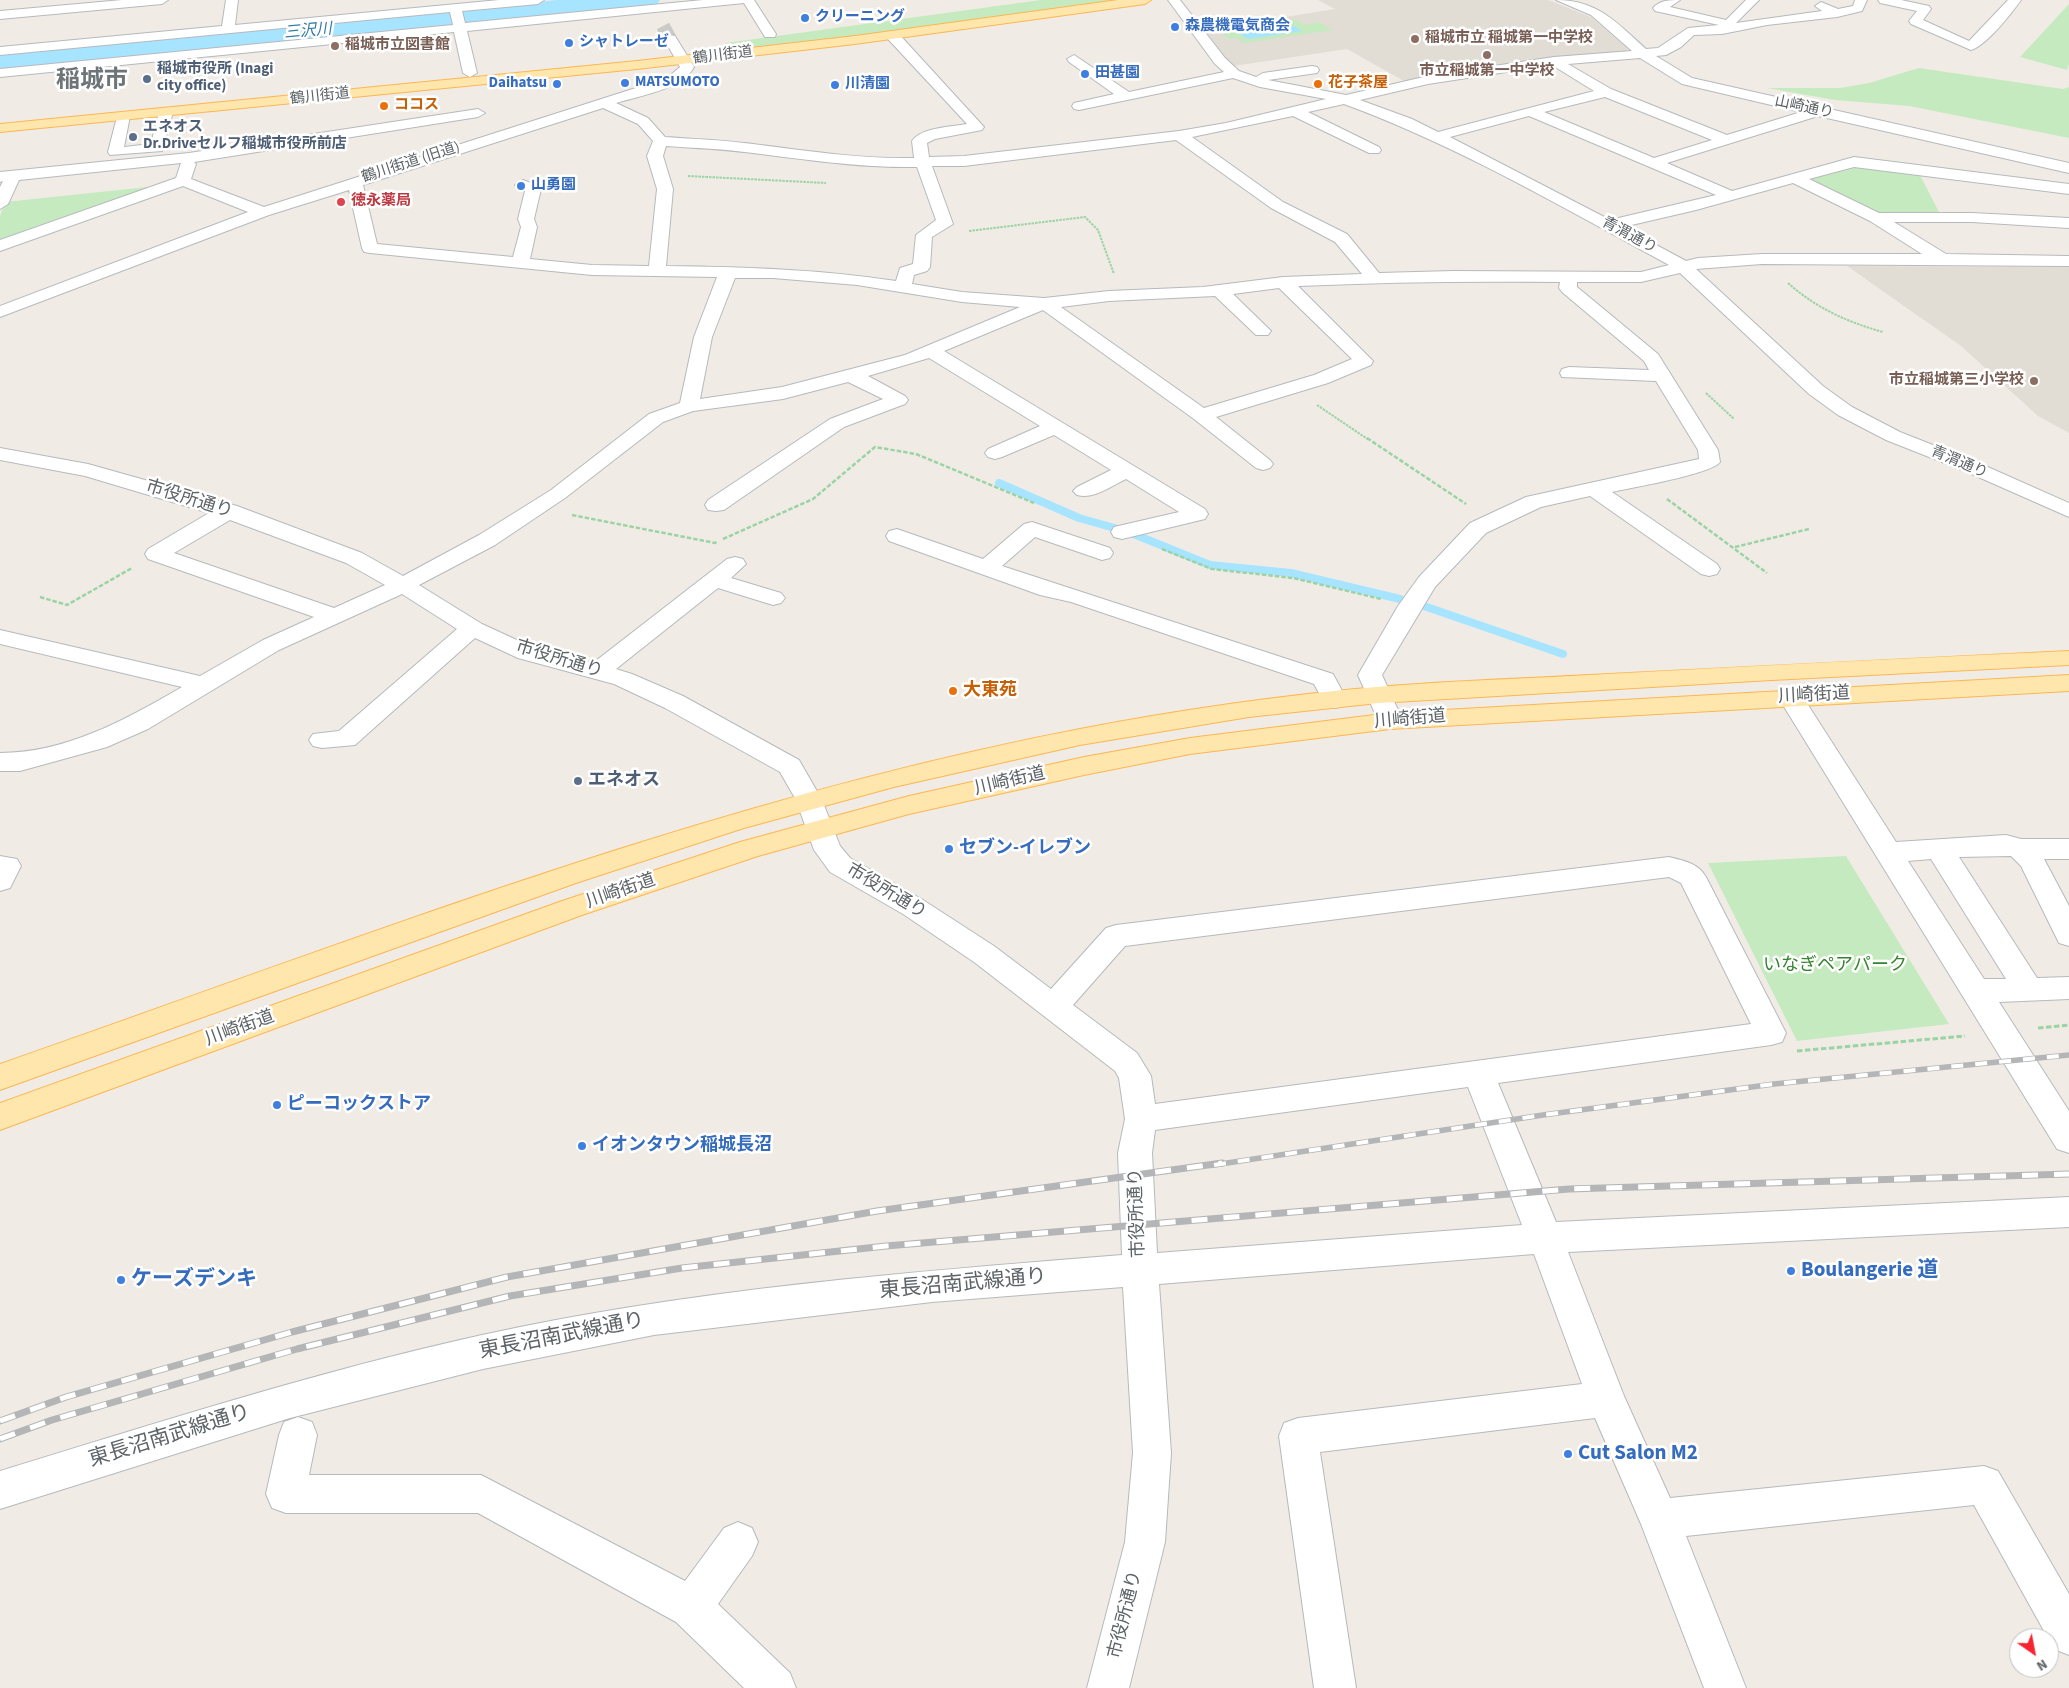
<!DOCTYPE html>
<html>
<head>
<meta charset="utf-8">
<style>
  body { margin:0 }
  #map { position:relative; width:2069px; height:1688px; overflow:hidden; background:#f0ece5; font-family:"Source Sans 3",sans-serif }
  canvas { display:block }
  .north { position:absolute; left:2009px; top:1628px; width:50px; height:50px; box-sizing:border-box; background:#fff; border:1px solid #bec1c2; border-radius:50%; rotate:147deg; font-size:14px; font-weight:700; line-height:20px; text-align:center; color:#5d6367 }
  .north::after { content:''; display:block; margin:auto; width:18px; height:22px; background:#f72531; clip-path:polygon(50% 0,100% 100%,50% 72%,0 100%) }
</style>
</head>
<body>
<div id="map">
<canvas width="2069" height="1688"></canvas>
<div class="north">N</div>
</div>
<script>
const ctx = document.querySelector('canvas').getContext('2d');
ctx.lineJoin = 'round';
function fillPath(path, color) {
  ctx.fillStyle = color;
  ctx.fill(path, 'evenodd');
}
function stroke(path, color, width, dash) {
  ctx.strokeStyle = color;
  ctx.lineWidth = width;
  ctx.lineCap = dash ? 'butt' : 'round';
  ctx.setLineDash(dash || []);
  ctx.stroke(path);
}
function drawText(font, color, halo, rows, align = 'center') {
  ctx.font = font + ' "Source Sans 3","Noto Sans JP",sans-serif';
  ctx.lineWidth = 5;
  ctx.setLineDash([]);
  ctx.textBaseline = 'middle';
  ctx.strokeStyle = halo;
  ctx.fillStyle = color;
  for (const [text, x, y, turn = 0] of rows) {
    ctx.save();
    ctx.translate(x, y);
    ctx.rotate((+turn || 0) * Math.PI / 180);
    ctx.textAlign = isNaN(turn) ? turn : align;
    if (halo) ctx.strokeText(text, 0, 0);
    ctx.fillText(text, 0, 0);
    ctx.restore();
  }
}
fillPath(new Path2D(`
  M1318,0H1548L1591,17L1628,49L1624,52L1544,60L1404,81L1347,49L1234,66L1225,58L1205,30L1335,9Z
  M1847,266L2069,267V433L2038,416L1961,346Z`), '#e1dcd4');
fillPath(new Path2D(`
  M1041,0H1125L733,52L725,43Z
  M2069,4V64L2067,70L2020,57Z
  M1295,19L1304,25L1319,22L1332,30L1244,43L1236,38L1229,39L1222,34L1230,33L1225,29Z
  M1919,68L2063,89L2069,87V138L1909,106L1835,100L1767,88H1840L1869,83Z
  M1859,167L1920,175L1939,212L1879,214L1810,183L1809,179Z
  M157,186L0,242V216L5,202Z
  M1846,856L1949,1024L1797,1041L1708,863Z`), '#c6eac0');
fillPath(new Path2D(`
  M1287,22L1302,31L1248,39L1234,30Z`), '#a7e4ff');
stroke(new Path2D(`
  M999,483L1079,518L1118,529
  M1131,533L1210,565L1291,573L1400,599
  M1421,605L1563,654`), '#a7e4ff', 8);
fillPath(new Path2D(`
  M557,0H660L656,6L646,8L0,70V52Z`), '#a7e4ff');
stroke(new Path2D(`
  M663,26L670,39`), '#cbcac6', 14, [14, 7]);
const minor = new Path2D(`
  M122,0H168L162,4L0,19V11Z
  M226,0H238L235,25L499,0H544L538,4L462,11L465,23L703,0H754L776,34L775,37H765L744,3L467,31L477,73L470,77L463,73L454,32L0,77V69L453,25L450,12L0,55V47L222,26Z
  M1168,0H1180L1225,58L1239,71L1256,77L1263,73L1312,66L1317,67L1319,70L1317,73L1268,80L1346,95L1428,76L1554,57L1632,51L1591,15L1556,0C1598,0 1617,23 1646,49L1658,48L1688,28L1719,25L1655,11L1653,8C1660,0 1669,0 1680,0L1670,7L1726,20L1746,0H1759L1736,23L1822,11L1815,6L1821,2L1838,9L1853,6L1855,0H1867L1862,11L1837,17L1767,25L1722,34L1694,35L1681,47L1666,55L1656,56L1692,78L2069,163V173L1818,116L1667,163L1732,191L1854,157L2069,184V194L1854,167L1809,179L1879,213H1972L2069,218V228L1972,222H1894L1946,254L2069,256V266L1762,264L1696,269L1823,386L1852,407L1900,432L1981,464L2069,503V517L1967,472L1886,440L1838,415L1809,394L1680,273L1641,282H1577V287L1658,354L1718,450L1720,462C1712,474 1630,488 1612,492L1717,564L1720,569L1717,574L1709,576L1701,574L1590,496L1541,507L1486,533L1435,587L1382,675L1403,721L1399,727L1390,729L1381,727L1358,675L1398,606L1419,577L1470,523L1526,497L1699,459L1698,450L1656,381L1562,377L1560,373L1562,369L1569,367L1649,370L1644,361L1562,292L1559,288L1560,282C1472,281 1385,282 1298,286L1373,361L1371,365L1328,383L1216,417L1270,460L1273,464L1270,468L1263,470L1256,468L1194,419L1043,310L944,351L1205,509L1208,514L1205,519L1122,539L1114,537L1111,532L1114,527L1179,512L1126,479C1111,486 1093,500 1077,495L1073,491L1077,487L1111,470L1054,435L1002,457L995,459L988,457L985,453L988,449L1040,426L929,358L868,376L905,396L908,400L905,404L844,427L724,510L716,511L708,510L705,505L708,500L830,419L883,399L848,382L783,399L693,411L663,422L565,498L495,545L419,585L482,624L534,648L593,663L727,559L735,557L743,559L746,564L731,578L781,593L785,598L781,603L773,605L718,588L616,669L632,674L683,696L799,760L822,800L840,846L850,858L923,900L994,946L1051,989L1106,928L1116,925L1669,857C1684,861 1698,863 1706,877L1786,1033L1782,1042L1771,1045L1498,1083L1556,1222L2069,1197V1227L1568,1252L1624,1396L1670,1498L1984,1466L1998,1471L2069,1594V1655L2054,1649L1974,1505L1686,1536L1746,1688H1704L1641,1524L1595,1418L1320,1452L1356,1688H1314L1279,1436L1284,1423L1298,1418L1582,1384L1534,1254L1159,1284L1171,1453L1165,1542L1129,1688H1087L1125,1542L1133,1453L1123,1287L932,1302L654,1335L483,1369L290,1418L0,1509V1471C160,1422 319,1371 482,1335C692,1289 908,1272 1122,1255L1118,1153L1125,1119L1119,1078L1115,1071L974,962L903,914L830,872L814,850L796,800L780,772L665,708L614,684L518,658L475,638L355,745L322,748L313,746L309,740L313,734L339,731L457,629L402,594L279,650L148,729L107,747L20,771H0V753C66,753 127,719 182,687L0,644V630L200,676L263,640L314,617L148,559L145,554L148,549L209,513L85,476L0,460V448L88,464L237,506L362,553L403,576L479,535L551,490L649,414L680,403L694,337L717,277L592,275L370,253L364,252L362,248L349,190L269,215L0,317V306L248,212L183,186L0,251V240L176,178L181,163L19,180L8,204L0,209V187L3,181L0,182V172L189,153L478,109L485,113L478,117L194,162L196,164L191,179L264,207L667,78L680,67L664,39L670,35L675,36L694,67C683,89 639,96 616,103L648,118L665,137C694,139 724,140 753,144C807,151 860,159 914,158L912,141C922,127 951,127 967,124L887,38L886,35L892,31L897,32L984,127L982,130L935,139L927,143L929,157L964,156L1179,131L1226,123L1326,99L1260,87L1233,78L1079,110L1074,109L1072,106L1074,103L1114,94L1069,62L1067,59L1074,55L1129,92L1224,72L1215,64ZM1640,58L1682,84L1801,112L1727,135L1611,89L1568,64ZM1552,65L1594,91L1438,132L1412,119L1360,100L1428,84ZM1605,97L1712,140L1654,158L1544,112ZM1344,104C1458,146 1562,207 1669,265L1641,272L1453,271L1379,273L1347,234L1283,202L1192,137L1293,116L1369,153H1379L1381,150L1379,147L1308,112ZM603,108L638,124L653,141L647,156L657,189L649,266L592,265L530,259L537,227L534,219L541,189L539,186L523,180L515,185L525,191L518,219L521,227L513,257L377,244L363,185ZM1529,116L1716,195L1610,220L1450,137ZM1176,140L1271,208L1335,242L1362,274L1283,277L1203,287L1109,291L1044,298L962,292L912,284L914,275L927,271L930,267L932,237L953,224L932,166H964ZM666,146C695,148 725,149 753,153C808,160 861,168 917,167L936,220L916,235L913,264L900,268L896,281C819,269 743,267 666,266L673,189L663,156ZM1793,183L1870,221L1922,254H1762L1698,258L1686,261L1623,227L1696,210ZM735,278H773L857,285L962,302L1020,307L905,355L782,387L700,399L712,337ZM1279,288L1352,359L1314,375L1204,408L1061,307L1109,301L1215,296L1256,335H1268L1271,331L1233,294ZM230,520L346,563L385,585L334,608L174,553ZM1669,877L1681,883L1751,1024L1155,1104L1151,1076L1137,1053L1073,1005L1125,946ZM1468,1087L1522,1225L1157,1253L1152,1153L1155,1130Z
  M1878,0H1901L1929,6L1931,9L1923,20L1969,41L2008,0H2021C2012,13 1986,46 1971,50L1911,24L1909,21L1917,11L1880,3Z
  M166,108L173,112L162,151L110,155L108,152L118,113H128L130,116L124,147L151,144L159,112Z
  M1032,522L1110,548L1113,553L1110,558L1102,560L1035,537L1002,566L1333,674L1347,700L1344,706L1335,708L1326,706L1314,684L1071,602L1040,595L889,541L886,536L889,531L897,529L983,559L1024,524Z
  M1790,689L1799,691L1896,842L2006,835L2021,839H2069V859H2044L2069,906V946L2059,943L2021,866L2011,856L1959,857L2037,978L2069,977V999L1999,1002L2069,1111V1153L2057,1149L1778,697L1781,691ZM1931,859L2006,979H1984L1908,861Z
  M0,856L17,859L21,866L10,888L0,891Z
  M298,1417L312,1422L317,1435L309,1475H481L685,1581L724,1528L738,1522L752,1528L758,1542L752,1556L718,1604L790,1673L796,1688H744L676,1622L478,1513H286L272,1508L266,1494L279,1435L284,1422Z`);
const major = new Path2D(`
  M1118,0H1151L1145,4L855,44L637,69L0,132V124L637,61L855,36Z
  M2069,651V665L1772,680L1378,703L1249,717L1080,745L894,787L744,828L576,883L0,1090V1064C355,940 710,800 1080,729C1178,710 1277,696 1376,687C1447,681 1518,679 1589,675C1749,666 1909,658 2069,651Z
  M2069,675V691L1390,729L1190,754L1084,775L909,814L758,856L582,915L0,1130V1103L562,901L740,842L909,796L1084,757L1190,738L1390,713Z`);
stroke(minor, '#b6b9bd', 2);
stroke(major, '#fdb652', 2);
stroke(new Path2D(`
  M688,176L826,183
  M969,231L1085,217L1098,230L1114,274
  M1788,283C1816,308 1847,322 1883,332
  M1706,393L1734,419
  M1317,405L1369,440`), '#9cd3a4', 2, [2.5, 1]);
stroke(new Path2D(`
  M1367,438L1466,504
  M1667,499L1767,573
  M572,515L715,543L718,541
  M723,539L813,499L875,447L916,454L1034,503
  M1735,547L1809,529
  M1162,549L1212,569L1293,578L1381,599
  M40,597L67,605L132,568`), '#9cd3a4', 2.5, [4.5, 2]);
stroke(new Path2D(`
  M2038,1028L2069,1025
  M1797,1051L1965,1036`), '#9cd3a4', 3, [5.5, 2.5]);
fillPath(minor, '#fff');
fillPath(major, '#ffe6ac');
const railFar1 = new Path2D(`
  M1214,1165L1543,1115L1774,1084L2069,1055`);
const rail = new Path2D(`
  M0,1421L66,1397L292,1332L507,1277L877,1211L1222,1163
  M0,1439L52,1420L297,1349L510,1296L682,1268L886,1246L1569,1189L2069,1174`);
stroke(railFar1, '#b4b5b6', 5.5);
stroke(rail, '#b4b5b6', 7);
stroke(railFar1, '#fff', 4, [12]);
stroke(rail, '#fff', 5, [16]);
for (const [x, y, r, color] of [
  [805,18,5,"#3f7fe0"],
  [1175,27,5,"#3f7fe0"],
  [1415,39,5,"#8d6e63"],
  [569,43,5,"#3f7fe0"],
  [335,46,5,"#8d6e63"],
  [1487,55,5,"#8d6e63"],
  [1085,74,5,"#3f7fe0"],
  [147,79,5,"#5c6f8a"],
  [625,83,5,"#3f7fe0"],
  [557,84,5,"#3f7fe0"],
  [1318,84,5,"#e8710a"],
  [835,85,5,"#3f7fe0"],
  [384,106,5,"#e8710a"],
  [133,137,5,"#5c6f8a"],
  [521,186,5,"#3f7fe0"],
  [341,202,5,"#e0444e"],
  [2034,381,5,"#8d6e63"],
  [953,691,5,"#e8710a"],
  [578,781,5,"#5c6f8a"],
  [949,849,5,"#3f7fe0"],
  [277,1105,5,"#3f7fe0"],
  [582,1146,5,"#3f7fe0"],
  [1791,1271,5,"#3f7fe0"],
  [121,1280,5,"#3f7fe0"],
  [1568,1454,5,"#3f7fe0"]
]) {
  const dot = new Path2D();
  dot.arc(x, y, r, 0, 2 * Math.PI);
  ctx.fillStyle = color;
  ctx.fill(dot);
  stroke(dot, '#fff', 2);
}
drawText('bold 15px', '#366cbe', '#fff', [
  ["クリーニング",815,18],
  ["森農機電気商会",1185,27],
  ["シャトレーゼ",579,43],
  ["田甚園",1095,74],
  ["MATSUMOTO",635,83],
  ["Daihatsu",547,84,"right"],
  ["川清園",845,85],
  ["山勇園",531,186]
], 'left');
drawText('bold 15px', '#785e54', '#fff', [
  ["稲城市立 稲城第一中学校",1425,39],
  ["稲城市立図書館",345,46],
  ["市立稲城第一中学校",1487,72,"center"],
  ["市立稲城第三小学校",2024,381,"right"]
], 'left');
drawText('15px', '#5d6367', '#fff', [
  ["鶴川街道",723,56,-7],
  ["鶴川街道",320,97,-6],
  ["山崎通り",1804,108,12],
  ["鶴川街道 (旧道)",411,163,-18],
  ["青渭通り",1629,236,28],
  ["青渭通り",1959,463,23]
]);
drawText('bold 15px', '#4e5e75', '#fff', [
  ["稲城市役所 (Inagi",157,70],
  ["city office)",157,87],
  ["エネオス",143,128],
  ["Dr.Driveセルフ稲城市役所前店",143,145]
], 'left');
drawText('bold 15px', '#c56008', '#fff', [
  ["花子茶屋",1328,84],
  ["ココス",394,106]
], 'left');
drawText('bold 15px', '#be3a42', '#fff', [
  ["徳永薬局",351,202]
], 'left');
drawText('italic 16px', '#357ca7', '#fff', [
  ["三沢川",308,32,-5]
]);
drawText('18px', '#5d6367', '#fff', [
  ["市役所通り",189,500,17],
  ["市役所通り",559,660,17],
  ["川崎街道",1814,696,-3],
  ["川崎街道",1410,720,-5],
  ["川崎街道",1010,782,-13],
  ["川崎街道",621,892,-19],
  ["市役所通り",886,892,31],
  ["川崎街道",240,1029,-20],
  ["市役所通り",1138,1213,-92],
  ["市役所通り",1126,1615,-76]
]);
drawText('bold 18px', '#c56008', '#fff', [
  ["大東苑",963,691]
], 'left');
drawText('bold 18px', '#4e5e75', '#fff', [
  ["エネオス",588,781]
], 'left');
drawText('bold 18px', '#366cbe', '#fff', [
  ["セブン-イレブン",959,849],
  ["ピーコックストア",287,1105],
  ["イオンタウン稲城長沼",592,1146]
], 'left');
drawText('18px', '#35852e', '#fff', [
  ["いなぎペアパーク",1835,966]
]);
drawText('bold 21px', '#366cbe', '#fff', [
  ["Boulangerie 道",1801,1271],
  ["ケーズデンキ",131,1280],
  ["Cut Salon M2",1578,1454]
], 'left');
drawText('21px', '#5d6367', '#fff', [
  ["東長沼南武線通り",963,1285,-5],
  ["東長沼南武線通り",562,1337,-11],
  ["東長沼南武線通り",170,1437,-17]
]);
drawText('bold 24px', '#6e7579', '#fff', [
  ["稲城市",92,82]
]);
</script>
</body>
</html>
